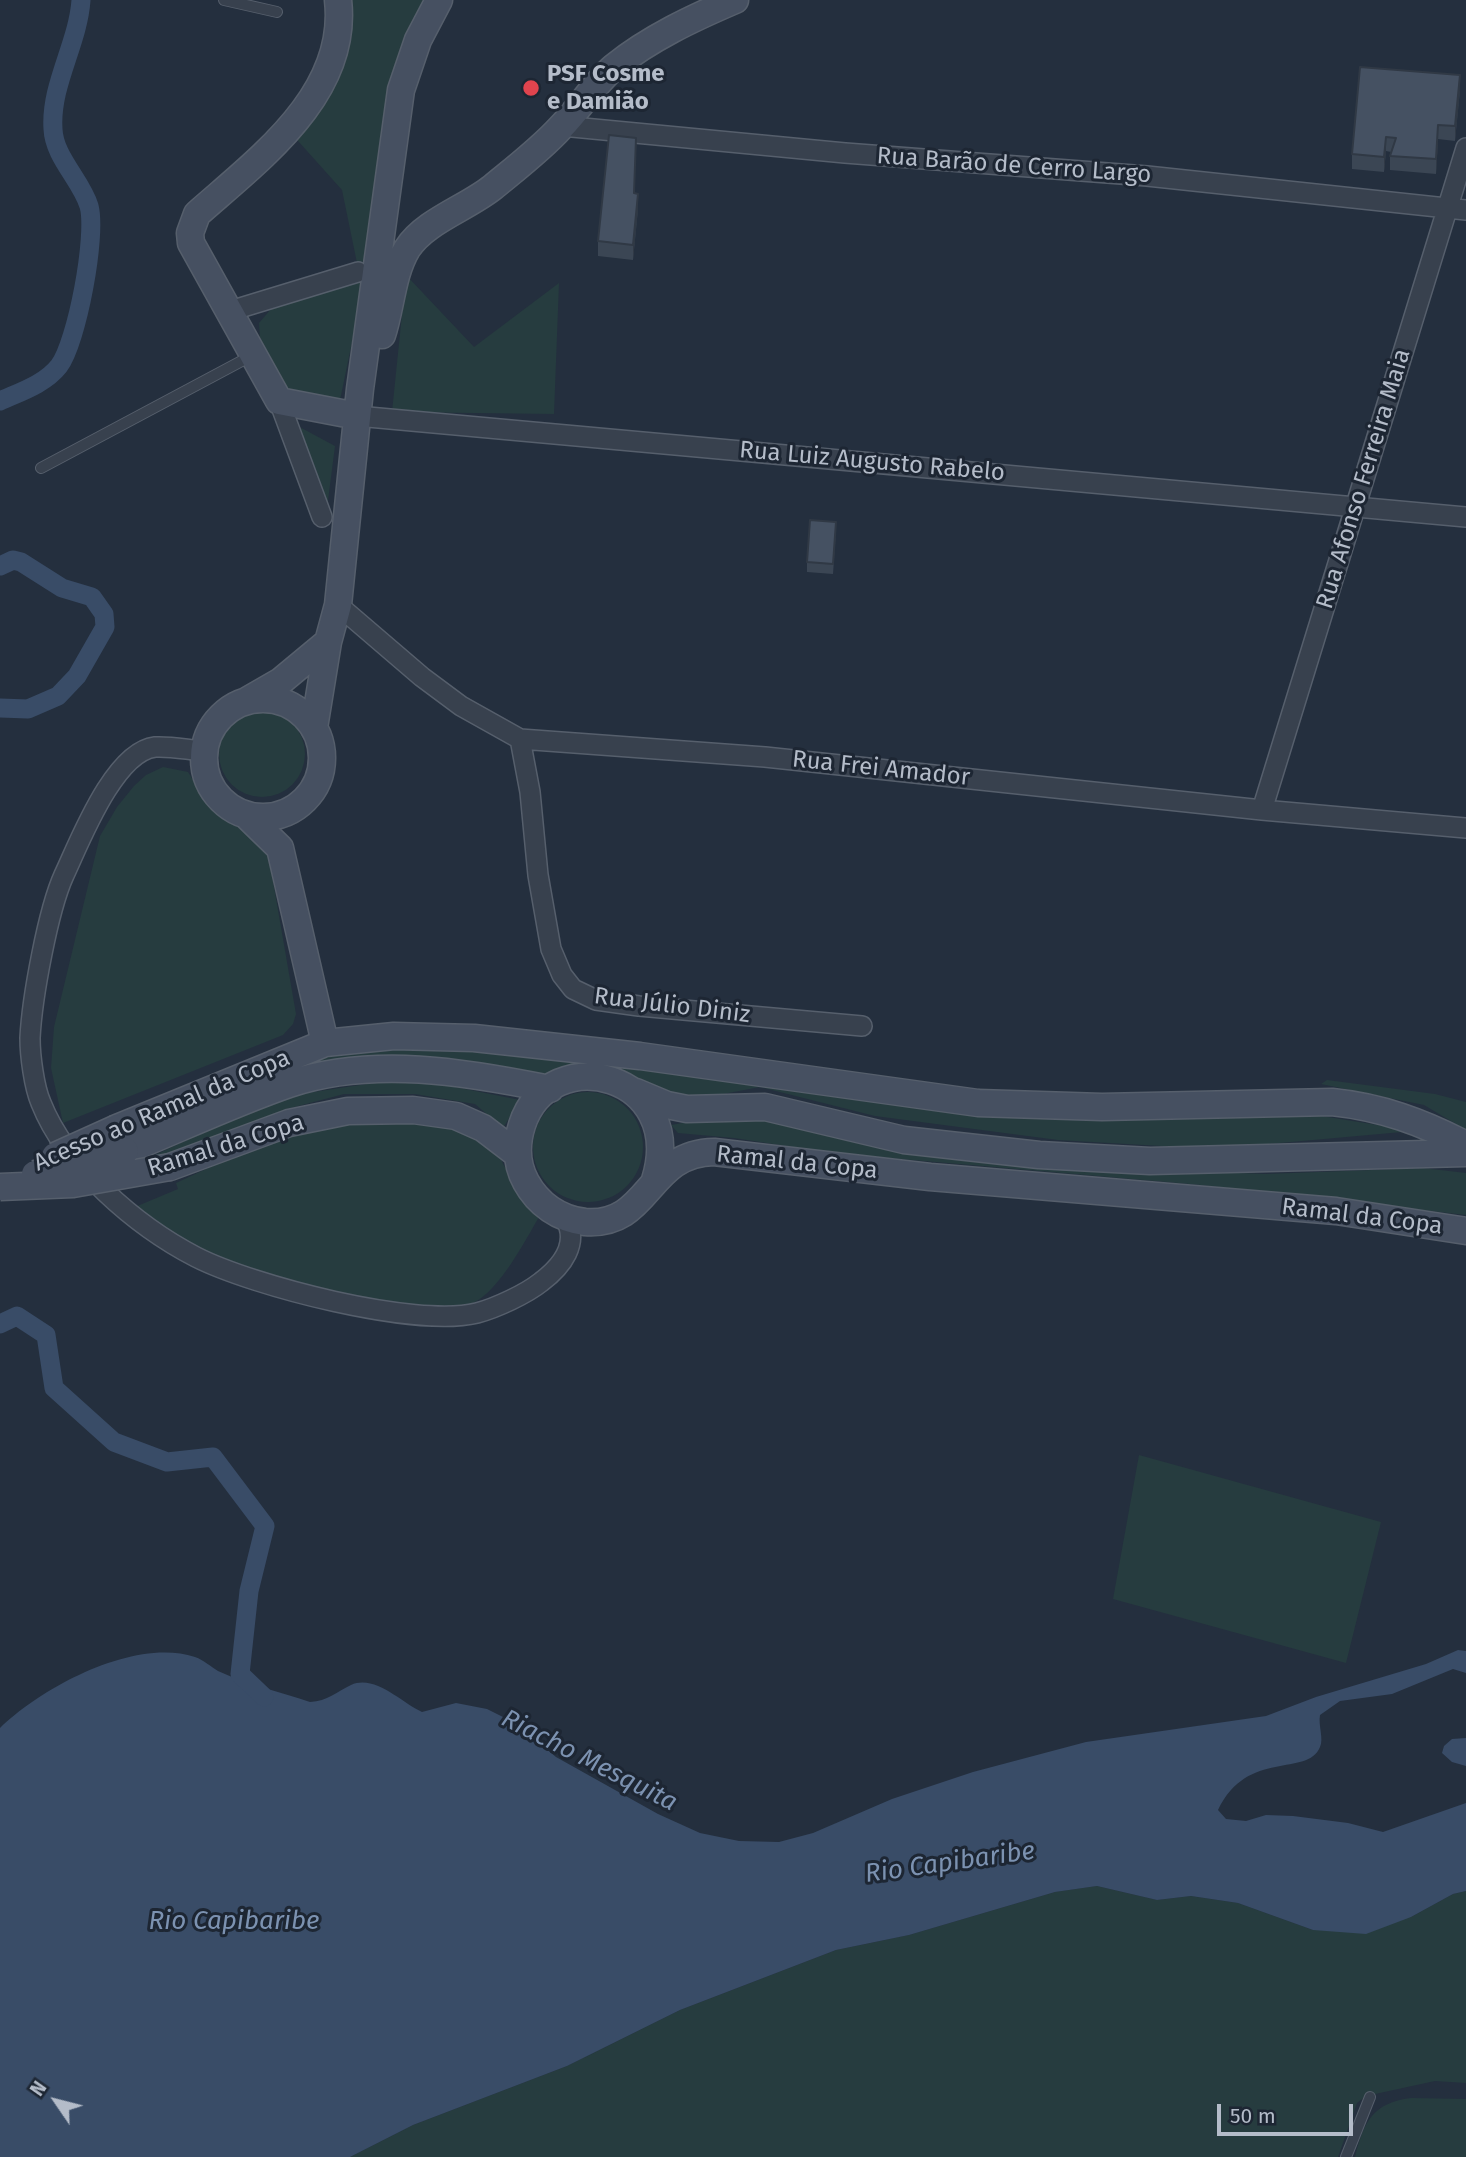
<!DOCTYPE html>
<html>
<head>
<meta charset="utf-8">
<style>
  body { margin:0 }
  #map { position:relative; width:1466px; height:2157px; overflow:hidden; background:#242f3e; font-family:"Fira Sans",sans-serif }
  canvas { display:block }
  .north { position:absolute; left:21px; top:2066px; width:70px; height:70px; -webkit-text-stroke:5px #1d2633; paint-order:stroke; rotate:305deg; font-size:19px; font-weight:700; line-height:28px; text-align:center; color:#b4bcc9 }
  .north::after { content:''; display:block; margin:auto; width:24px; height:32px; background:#b4bcc9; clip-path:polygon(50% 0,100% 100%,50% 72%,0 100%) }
  .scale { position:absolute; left:1217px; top:2104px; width:136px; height:32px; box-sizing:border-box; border:4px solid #b4bcc9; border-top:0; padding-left:9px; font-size:21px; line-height:24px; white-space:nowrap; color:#b4bcc9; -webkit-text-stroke:5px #1d2633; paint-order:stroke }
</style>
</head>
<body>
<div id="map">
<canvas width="1466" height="2157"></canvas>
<div class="north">N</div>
<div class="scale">50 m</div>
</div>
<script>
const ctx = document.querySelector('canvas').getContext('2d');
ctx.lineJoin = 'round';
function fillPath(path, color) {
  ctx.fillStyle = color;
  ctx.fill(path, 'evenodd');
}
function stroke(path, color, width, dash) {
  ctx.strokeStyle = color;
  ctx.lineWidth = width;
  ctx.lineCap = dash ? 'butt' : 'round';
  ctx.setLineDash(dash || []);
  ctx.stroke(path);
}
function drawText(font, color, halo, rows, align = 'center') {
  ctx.font = font + ' "Fira Sans",sans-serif';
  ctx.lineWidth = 6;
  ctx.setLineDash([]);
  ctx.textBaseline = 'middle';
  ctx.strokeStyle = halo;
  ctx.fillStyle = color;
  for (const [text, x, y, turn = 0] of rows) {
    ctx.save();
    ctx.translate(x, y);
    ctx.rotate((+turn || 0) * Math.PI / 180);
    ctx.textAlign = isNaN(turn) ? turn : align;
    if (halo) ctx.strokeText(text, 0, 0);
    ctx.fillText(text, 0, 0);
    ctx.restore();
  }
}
fillPath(new Path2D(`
  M348,0H426L368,260L357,263L342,190L290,132Z
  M406,275L474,347L559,283L554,414L392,412Z
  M365,279L339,405L286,391L260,338L259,323L271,309Z
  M294,424L335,446L326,516L316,470Z
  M219 754a43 43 0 1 1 86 0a43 43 0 1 1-86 0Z
  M163,767L188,772C196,784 203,798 213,809C231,829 258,829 269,858L296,1014L293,1024L283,1035L63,1123L51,1068L54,1027L100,836L117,807L134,786L146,775Z
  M481,1044L804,1085L1259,1106L1440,1135L1402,1132L1213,1149L1058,1140L875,1116L760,1087L702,1098L656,1094L624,1071L574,1065L548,1081L495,1070L224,1089L306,1058L380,1047Z
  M1327,1080L1435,1094L1466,1102V1130L1424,1105L1321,1084Z
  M380,1082L440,1084L520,1100L503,1128L475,1104L415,1094H344L287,1109L180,1153L127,1168L243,1114L300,1094Z
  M533 1147a55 55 0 1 1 110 0a55 55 0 1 1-110 0Z
  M733,1114L1159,1170L1266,1174L1423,1168L1466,1173V1215L1201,1185L832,1153L734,1138L678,1133L671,1125Z
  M427,1122L465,1130L498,1149L503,1164L539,1217C525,1241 500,1289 475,1302C427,1327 242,1270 192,1245C172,1235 153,1220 135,1207L178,1189L176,1183L264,1142L327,1123Z
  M1139,1455L1381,1522L1346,1663L1113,1599Z
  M1097,1886L1157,1900L1191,1896L1238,1903L1313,1930L1411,1917L1453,1894L1466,1891V2083L1435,2081L1366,2096L1357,2103L1338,2157H350L413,2125L567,2066L680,2010L836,1950L909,1935L1055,1892Z
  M1411,2098L1466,2099V2157H1355C1364,2122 1372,2103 1411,2098Z`), '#263c3f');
fillPath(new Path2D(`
  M1458,1650L1466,1651V1673L1453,1669L1392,1694L1340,1701L1320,1715C1318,1725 1324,1739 1320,1747C1307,1778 1248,1748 1218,1810L1226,1819L1246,1821L1266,1815L1293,1816L1348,1823L1383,1832L1466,1803V1891L1453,1894L1411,1917L1366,1934L1313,1930L1238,1903L1191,1896L1157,1900L1097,1886L1055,1892L909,1935L836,1950L680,2010L567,2066L413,2125L350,2157H0V1728C42,1687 135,1637 195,1657C204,1660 211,1667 218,1671C247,1684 280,1692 310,1702C328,1701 336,1692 351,1685C375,1674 402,1703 422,1712L456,1703L487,1709L515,1723L556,1757L658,1814L700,1833L739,1841L779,1842L813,1833L892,1799L973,1772L1086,1742L1266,1716L1316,1697L1426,1664Z
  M1466,1738V1766L1452,1762L1442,1753L1444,1746L1452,1739Z`), '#394c67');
stroke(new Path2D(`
  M0,401C20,392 45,384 59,366C77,342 97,235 89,206C81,180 54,157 53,129C50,85 78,44 81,0
  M0,566L13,560L21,562L62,588L92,597L104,614L105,627L77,676L58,696L28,709L0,708
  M0,1324L17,1316L46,1335L54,1388L114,1442L167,1462L213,1457L265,1526L249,1591L240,1674L264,1697`), '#394c67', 19);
const lane = new Path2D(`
  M224,0L277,12
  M41,468L251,356
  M1346,2157L1370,2097`);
const street = new Path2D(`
  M562,126L845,153L1147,176L1466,210
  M230,311L358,272
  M279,401L322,517
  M357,416L1466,517
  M338,605L422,677L461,706L520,739L765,757L1262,810L1466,828
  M520,739L530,792L538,875L551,949L562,975L573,989L596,1000L639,1006L862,1026
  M205,751C189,750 171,746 155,747C114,752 80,841 64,875C48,910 32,998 30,1038C30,1055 34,1087 41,1103C66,1166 136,1226 196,1257C253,1286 415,1328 477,1313C496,1308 526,1294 541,1282C562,1266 580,1243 565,1218
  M1262,810L1466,148`);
const secondary = new Path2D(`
  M338,0C349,94 259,159 197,214L190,233L191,243L279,401L357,416
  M382,335C391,308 392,274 407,249C425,221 467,208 493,187C516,168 541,149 561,127C580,108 593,85 614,67C650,38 693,18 735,0
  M204 758a59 59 0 1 1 118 0a59 59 0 1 1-118 0Z
  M248,700L281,681L328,642
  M314,728L328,642L338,605L360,389L401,90L418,40L439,0
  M246,815L280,848L325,1043
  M636,1092L667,1105L687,1109L765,1107L904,1140L1039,1155L1150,1161L1466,1153
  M117,1128L325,1043L394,1036L474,1038L640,1056L978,1103L1102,1107L1332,1102C1381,1107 1422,1122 1466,1145
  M125,1151C179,1129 234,1103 289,1084C373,1056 466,1072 550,1089
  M170,1167L289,1123L348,1111L413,1110L456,1116L483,1128L517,1154
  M655,1180C688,1074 550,1039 522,1125C516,1144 516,1164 526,1182C538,1204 559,1219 585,1222C651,1227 646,1153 714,1152L930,1177L1336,1211L1466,1231`);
stroke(lane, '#565f6c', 12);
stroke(street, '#565f6c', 22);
stroke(secondary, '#565f6c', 29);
stroke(lane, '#38414e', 10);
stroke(street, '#38414e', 19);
stroke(secondary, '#465061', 26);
const secondaryBridge = new Path2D(`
  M55,1156L117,1128
  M35,1174L125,1151
  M0,1187L73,1184L170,1167`);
stroke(secondaryBridge, '#565f6c', 29, []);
stroke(secondaryBridge, '#465061', 26);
fillPath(new Path2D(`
  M1460,90L1455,141L1438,139L1436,174L1390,170V156L1391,152L1386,151L1384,172L1352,169V154Z
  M636,153L634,193L638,209L633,260L598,256V241Z
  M836,532L833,574L807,572V562Z`), '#3b4654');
fillPath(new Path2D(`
  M1460,75V90L1455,141V126Z
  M1438,125V139L1436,174V159Z
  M1386,137V151L1384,172V157Z
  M638,194V209L633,260V245Z`), '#303945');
const building = new Path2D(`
  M1360,67L1460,75L1455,126L1438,125L1436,159L1390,156L1396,138L1386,137L1384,157L1352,154Z
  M609,135L636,138L634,193L638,194L633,245L598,241Z
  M810,520L836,522L833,564L807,562Z`);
fillPath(building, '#455162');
stroke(building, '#303945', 2);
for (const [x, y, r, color] of [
  [531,88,9,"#e0444e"]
]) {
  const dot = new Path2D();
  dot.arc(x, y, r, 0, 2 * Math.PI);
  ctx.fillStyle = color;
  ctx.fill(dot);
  stroke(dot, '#1d2633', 2.5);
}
drawText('bold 24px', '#b4bcc9', '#1d2633', [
  ["PSF Cosme",547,74],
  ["e Damião",547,102]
], 'left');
drawText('24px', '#b4bcc9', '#1d2633', [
  ["Rua Barão de Cerro Largo",1014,166,4],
  ["Rua Luiz Augusto Rabelo",872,462,5],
  ["Rua Afonso Ferreira Maia",1364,479,-73],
  ["Rua Frei Amador",881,769,6],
  ["Rua Júlio Diniz",672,1006,7],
  ["Acesso ao Ramal da Copa",162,1111,-23],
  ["Ramal da Copa",226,1146,-17],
  ["Ramal da Copa",797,1163,6],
  ["Ramal da Copa",1362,1217,7]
]);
drawText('italic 26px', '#7c92b1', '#1d2633', [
  ["Riacho Mesquita",589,1761,27],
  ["Rio Capibaribe",950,1863,-8],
  ["Rio Capibaribe",234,1922]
]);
</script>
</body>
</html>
